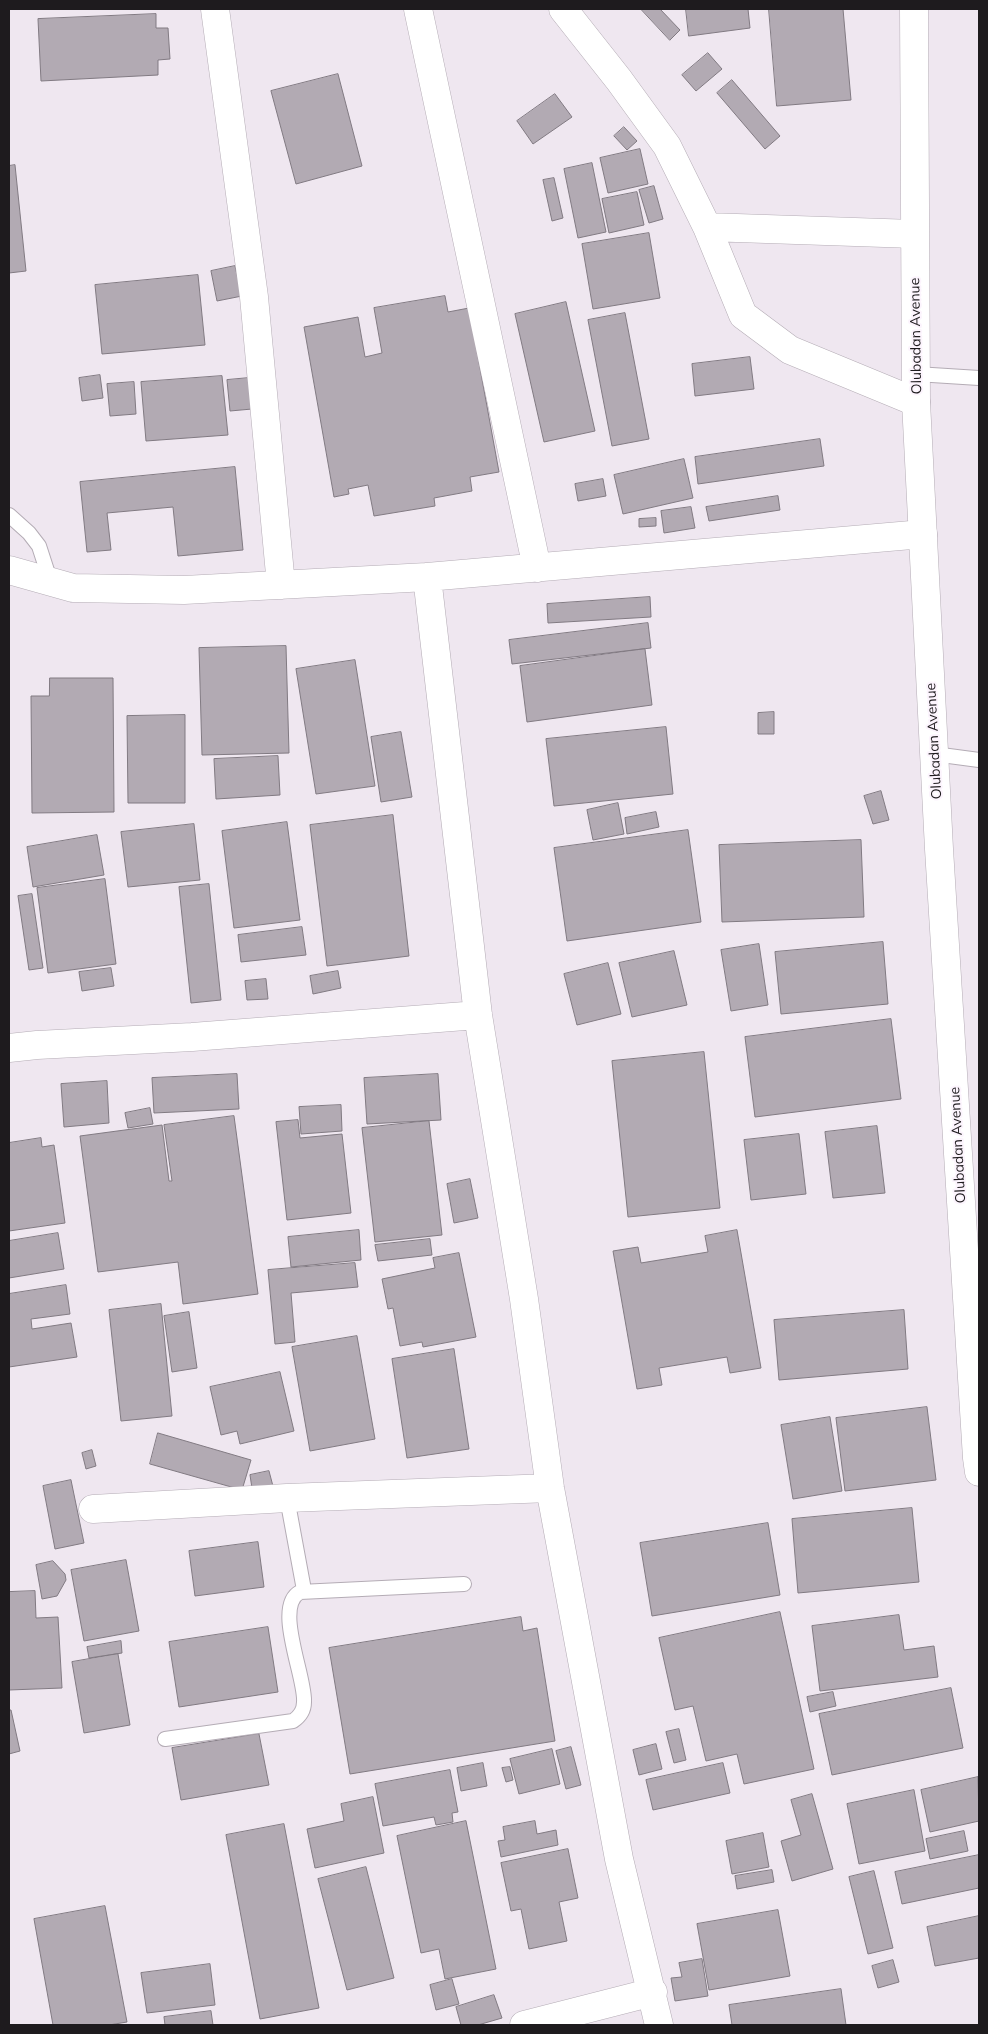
<!DOCTYPE html>
<html>
<head>
<meta charset="utf-8">
<style>
  body { margin:0 }
  #map { position:relative; width:988px; height:2034px; overflow:hidden; background:#efe7f0; font-family:Mulish,sans-serif }
  canvas { display:block }
  .frame { position:absolute; inset:0; border:10px solid #1e1b1e; pointer-events:none }
</style>
</head>
<body>
<div id="map">
<canvas width="988" height="2034"></canvas>
<div class="frame"></div>
</div>
<script>
const ctx = document.querySelector('canvas').getContext('2d');
ctx.lineJoin = 'round';
function fillPath(path, color) {
  ctx.fillStyle = color;
  ctx.fill(path, 'evenodd');
}
function stroke(path, color, width, dash) {
  ctx.strokeStyle = color;
  ctx.lineWidth = width;
  ctx.lineCap = dash ? 'butt' : 'round';
  ctx.setLineDash(dash || []);
  ctx.stroke(path);
}
function drawText(font, color, halo, rows, align = 'center') {
  ctx.font = font + ' Mulish,sans-serif';
  ctx.lineWidth = 4;
  ctx.setLineDash([]);
  ctx.textBaseline = 'middle';
  ctx.strokeStyle = halo;
  ctx.fillStyle = color;
  for (const [text, x, y, turn = 0] of rows) {
    ctx.save();
    ctx.translate(x, y);
    ctx.rotate((+turn || 0) * Math.PI / 180);
    ctx.textAlign = isNaN(turn) ? turn : align;
    if (halo) ctx.strokeText(text, 0, 0);
    ctx.fillText(text, 0, 0);
    ctx.restore();
  }
}
const building = new Path2D(`
  M641,9H660L680,30L670,40Z
  M686,9H748L750,28L689,36Z
  M769,9H843L851,100L777,106Z
  M156,14V28H168L170,59L158,60V75L41,81L38,19Z
  M708,53L722,69L696,91L682,75Z
  M338,74L362,166L296,184L271,91Z
  M732,80L780,136L765,149L717,93Z
  M555,94L572,117L533,144L517,121Z
  M624,127L637,141L627,150L614,136Z
  M640,149L648,184L608,193L600,158Z
  M592,163L606,232L578,238L564,169Z
  M15,165L26,271L9,273V166Z
  M554,178L563,218L552,221L543,180Z
  M654,186L663,219L649,223L639,190Z
  M637,192L644,225L609,233L602,199Z
  M649,233L660,298L593,309L582,244Z
  M235,266L242,296L217,301L211,271Z
  M198,275L205,345L102,354L95,285Z
  M445,296L448,312L469,308L499,472L470,477L472,491L434,498L435,506L374,516L368,485L348,489L349,494L334,497L304,327L358,317L365,357L382,353L374,308Z
  M566,302L595,431L544,442L515,314Z
  M625,313L649,439L612,446L588,320Z
  M750,357L754,389L695,396L692,364Z
  M100,375L103,398L82,401L79,378Z
  M222,376L228,435L146,441L141,382Z
  M249,378L252,409L230,411L227,380Z
  M134,382L136,414L110,416L107,384Z
  M820,439L824,466L698,484L695,457Z
  M684,459L693,498L623,514L614,475Z
  M235,467L243,550L178,556L173,507L107,513L111,550L87,552L80,482Z
  M603,479L606,496L578,501L575,484Z
  M778,496L780,510L709,521L706,507Z
  M691,507L695,528L664,533L661,511Z
  M656,518V526L639,527V519Z
  M650,597L651,617L548,623L547,604Z
  M648,623L651,648L512,664L509,640Z
  M286,646L289,753L202,755L199,648Z
  M645,649L652,705L527,722L520,666Z
  M355,660L375,786L316,794L296,669Z
  M50,678H113L114,812L32,813L31,696H49Z
  M774,712V734H758V713Z
  M185,715V803H128L127,716Z
  M666,727L673,794L554,806L546,739Z
  M401,732L412,797L381,802L371,737Z
  M278,756L280,795L216,799L214,759Z
  M881,791L889,820L873,824L864,796Z
  M618,803L624,834L593,840L587,810Z
  M656,812L659,827L627,834L625,818Z
  M393,815L409,956L327,966L310,825Z
  M287,822L300,920L234,928L222,831Z
  M194,824L200,880L128,887L121,832Z
  M688,830L701,922L567,941L554,848Z
  M97,835L104,875L33,887L27,847Z
  M861,840L864,917L722,922L719,845Z
  M105,879L116,964L48,973L37,888Z
  M209,884L221,1000L191,1003L179,887Z
  M32,894L43,968L29,970L18,896Z
  M302,927L306,955L241,962L238,935Z
  M883,942L888,1004L781,1014L775,952Z
  M759,944L768,1005L731,1011L721,950Z
  M674,951L687,1005L632,1017L619,963Z
  M608,963L621,1014L577,1025L564,974Z
  M111,968L114,986L82,991L79,972Z
  M338,971L341,988L313,994L310,976Z
  M266,979L268,999L247,1000L245,981Z
  M891,1019L901,1099L755,1117L745,1037Z
  M704,1052L720,1208L628,1217L612,1061Z
  M237,1074L239,1109L154,1113L152,1078Z
  M438,1074L441,1120L367,1124L364,1078Z
  M107,1081L109,1123L64,1127L61,1084Z
  M341,1105L342,1131L301,1134L299,1107Z
  M150,1108L153,1124L128,1128L125,1113Z
  M234,1116L258,1294L183,1304L178,1262L98,1272L80,1136L162,1125L169,1181H172L164,1125Z
  M298,1120L300,1138L342,1134L351,1213L287,1220L276,1122Z
  M429,1121L442,1235L375,1242L362,1128Z
  M877,1126L885,1193L833,1198L825,1132Z
  M799,1134L806,1194L751,1200L744,1140Z
  M41,1138L42,1147L54,1145L65,1223L9,1231V1143Z
  M470,1179L478,1218L454,1223L447,1184Z
  M359,1230L361,1260L291,1267L288,1237Z
  M737,1230L761,1368L730,1373L727,1357L659,1368L662,1385L637,1389L613,1251L638,1247L641,1263L708,1252L705,1236Z
  M58,1233L64,1269L9,1278V1241Z
  M430,1239L432,1255L378,1261L375,1245Z
  M459,1253L476,1337L423,1347L422,1342L400,1346L393,1308L388,1309L382,1279L435,1268L433,1258Z
  M355,1263L358,1287L291,1293L295,1342L275,1344L268,1270Z
  M66,1285L70,1314L31,1319L32,1329L71,1323L77,1357L9,1367V1294Z
  M161,1304L172,1416L121,1421L109,1310Z
  M904,1310L908,1369L779,1380L774,1320Z
  M189,1312L197,1368L172,1372L164,1316Z
  M357,1336L375,1439L310,1451L292,1347Z
  M454,1349L469,1449L407,1458L392,1359Z
  M280,1372L294,1431L240,1444L237,1431L221,1435L210,1387Z
  M927,1407L936,1480L845,1491L836,1418Z
  M830,1417L842,1491L793,1499L781,1425Z
  M158,1433L251,1460L242,1490L150,1464Z
  M92,1450L96,1466L86,1469L82,1453Z
  M269,1471L274,1490L253,1495L250,1475Z
  M71,1480L84,1543L55,1549L43,1486Z
  M912,1508L919,1582L798,1593L792,1519Z
  M768,1523L780,1595L652,1616L640,1543Z
  M258,1542L264,1587L195,1596L189,1551Z
  M126,1560L139,1631L84,1641L71,1570Z
  M53,1561L65,1574L66,1580L57,1596L42,1599L36,1565Z
  M35,1591L36,1618L58,1617L62,1688L9,1690V1592Z
  M780,1612L814,1769L744,1784L737,1754L706,1761L693,1706L675,1710L659,1638Z
  M899,1615L904,1650L934,1646L938,1677L820,1691L812,1626Z
  M521,1617L523,1631L537,1628L555,1741L350,1774L329,1648Z
  M268,1627L278,1692L179,1707L169,1642Z
  M121,1641L122,1653L89,1658L87,1647Z
  M118,1654L130,1725L84,1733L72,1662Z
  M951,1688L963,1748L832,1775L819,1714Z
  M833,1692L836,1706L810,1712L807,1697Z
  M9,1710H11L20,1751L9,1754Z
  M679,1729L686,1760L674,1763L666,1732Z
  M259,1734L269,1785L181,1800L172,1748Z
  M656,1744L662,1769L639,1775L633,1750Z
  M571,1747L581,1785L566,1789L556,1751Z
  M552,1749L560,1784L519,1794L510,1759Z
  M483,1763L487,1786L461,1791L457,1768Z
  M723,1763L730,1793L653,1810L646,1780Z
  M510,1767L513,1780L506,1782L502,1768Z
  M450,1770L458,1812L452,1813L453,1822L436,1825L434,1817L383,1826L375,1784Z
  M978,1777L979,1821L930,1832L921,1790Z
  M914,1790L925,1851L859,1864L847,1804Z
  M812,1794L833,1869L792,1881L781,1841L801,1835L791,1800Z
  M373,1797L384,1853L315,1868L307,1829L344,1821L341,1804Z
  M466,1821L496,1969L445,1979L439,1949L421,1953L397,1836Z
  M535,1821L537,1834L556,1830L558,1845L501,1857L498,1841L505,1840L503,1827Z
  M284,1824L319,2008L260,2019L226,1835Z
  M964,1831L968,1851L930,1859L926,1839Z
  M763,1833L769,1867L732,1874L726,1841Z
  M568,1849L578,1898L559,1902L567,1941L529,1949L521,1909L511,1911L501,1863Z
  M979,1855V1888L902,1904L895,1872Z
  M366,1867L394,1978L347,1990L318,1879Z
  M772,1870L774,1882L737,1889L735,1876Z
  M874,1871L893,1948L868,1954L849,1877Z
  M105,1906L127,2022L109,2025H53L34,1919Z
  M778,1910L790,1976L709,1990L697,1924Z
  M979,1916V1958L935,1966L927,1927Z
  M702,1959L708,1996L675,2001L671,1978L682,1977L679,1963Z
  M893,1960L899,1982L878,1988L872,1966Z
  M210,1964L215,2005L147,2013L141,1973Z
  M452,1979L459,2004L436,2010L430,1985Z
  M841,1989L846,2025H732L729,2005Z
  M494,1995L502,2018L478,2025H461L456,2007Z
  M211,2011L213,2025H165L164,2017Z`);
fillPath(building, '#b2aab3');
stroke(building, '#817a82', 1);
const lane = new Path2D(`
  M916,374L979,378
  M9,515L29,533L39,546L51,583
  M934,754L979,760
  M287,1498L304,1590
  M165,1739L293,1721C299,1717 304,1711 304,1702C306,1678 273,1606 300,1592L464,1584`);
const street = new Path2D(`
  M215,9L254,297L281,585
  M418,9L537,568
  M563,9L619,80L667,146L707,227L743,315L790,350L916,402
  M707,227L914,234
  M9,570L73,588L184,590L427,577L923,534
  M427,577L478,1015L524,1299L550,1488L619,1859L659,2025
  M9,1048L37,1045L192,1037L478,1015
  M93,1509L287,1498L550,1488
  M524,2025L653,1992`);
const secondary = new Path2D(`
  M914,9L916,402L939,849L977,1458L979,1472`);
stroke(lane, '#b4acb5', 16);
stroke(street, '#b4acb5', 29);
stroke(secondary, '#b4acb5', 29);
stroke(lane, '#fff', 14);
stroke(street, '#fff', 28);
stroke(secondary, '#fff', 28);
drawText('14px', '#1e1b1e', '#fcf4fd', [
  ["Olubadan Avenue",916,336,-91],
  ["Olubadan Avenue",934,741,-93],
  ["Olubadan Avenue",958,1145,-93]
]);
</script>
</body>
</html>
